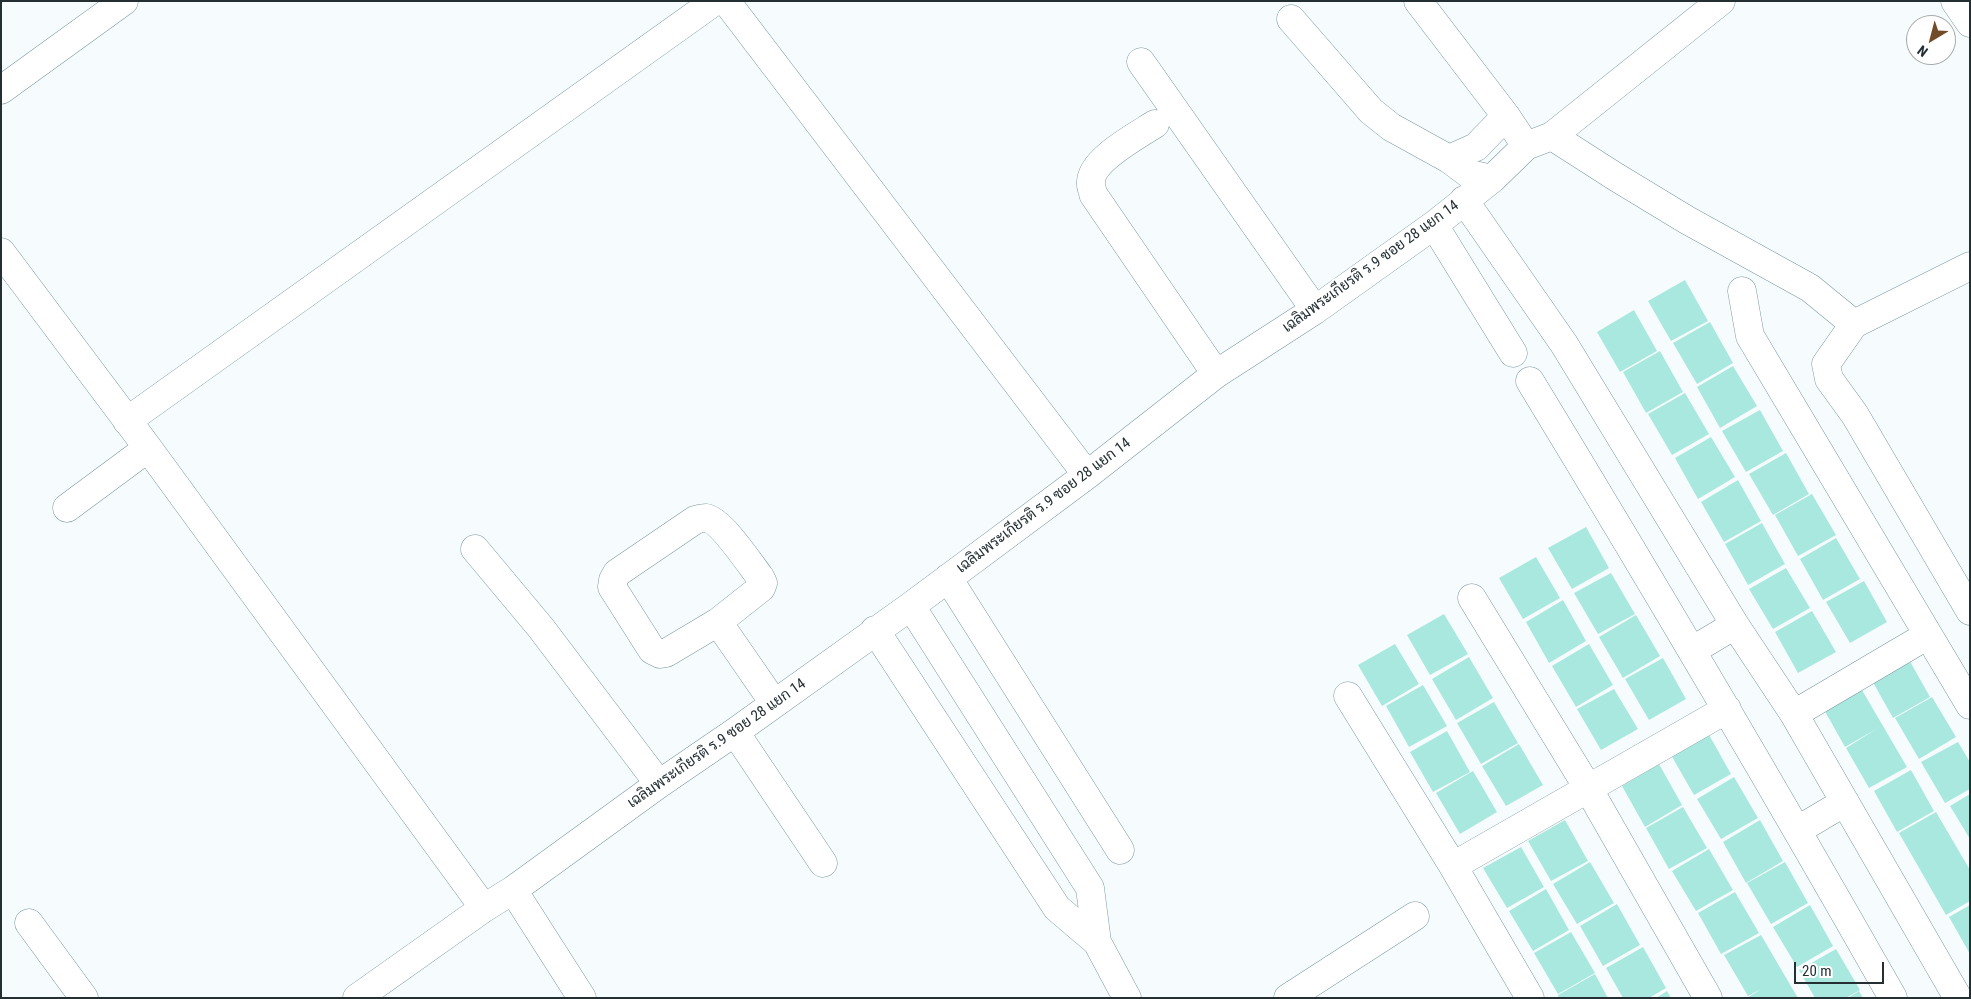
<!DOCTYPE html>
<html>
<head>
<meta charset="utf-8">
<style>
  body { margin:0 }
  #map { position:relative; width:1971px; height:999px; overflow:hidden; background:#f6fcfd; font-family:"Roboto Condensed",sans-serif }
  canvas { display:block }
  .frame { position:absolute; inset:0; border:2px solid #242f33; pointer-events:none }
  .north { position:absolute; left:1906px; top:15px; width:50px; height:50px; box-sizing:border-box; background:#fff; border:1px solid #a7acad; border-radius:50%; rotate:217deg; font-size:14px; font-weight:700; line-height:20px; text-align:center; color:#242f33 }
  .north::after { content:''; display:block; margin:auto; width:18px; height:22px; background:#724c29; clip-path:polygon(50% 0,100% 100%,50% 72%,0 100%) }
  .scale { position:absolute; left:1794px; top:962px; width:90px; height:22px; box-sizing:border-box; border:2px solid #242f33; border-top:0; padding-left:6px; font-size:15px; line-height:18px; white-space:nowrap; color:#242f33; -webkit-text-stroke:4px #fff; paint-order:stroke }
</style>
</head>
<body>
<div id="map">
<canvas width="1971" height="999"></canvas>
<div class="frame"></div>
<div class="north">N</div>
<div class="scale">20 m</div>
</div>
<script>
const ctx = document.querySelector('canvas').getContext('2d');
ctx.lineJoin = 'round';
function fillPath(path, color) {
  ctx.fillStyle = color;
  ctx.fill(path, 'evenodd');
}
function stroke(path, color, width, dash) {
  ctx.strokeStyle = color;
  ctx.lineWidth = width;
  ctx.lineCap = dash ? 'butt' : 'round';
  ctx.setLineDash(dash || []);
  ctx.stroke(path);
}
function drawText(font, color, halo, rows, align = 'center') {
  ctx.font = font + ' "Roboto Condensed",Sarabun,sans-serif';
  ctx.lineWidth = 4;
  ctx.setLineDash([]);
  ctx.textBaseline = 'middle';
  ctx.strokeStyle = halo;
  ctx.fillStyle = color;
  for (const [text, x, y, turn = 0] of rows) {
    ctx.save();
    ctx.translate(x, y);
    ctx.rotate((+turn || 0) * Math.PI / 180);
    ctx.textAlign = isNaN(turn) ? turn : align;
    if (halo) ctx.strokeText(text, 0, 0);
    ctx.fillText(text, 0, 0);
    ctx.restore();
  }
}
fillPath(new Path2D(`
  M1685,280L1708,321L1671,341L1648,301Z
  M1634,310L1657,351L1620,372L1597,332Z
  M1710,322L1733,363L1697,384L1673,343Z
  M1660,351L1683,392L1646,413L1623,372Z
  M1733,366L1757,406L1720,428L1697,387Z
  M1685,393L1709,434L1672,455L1648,414Z
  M1760,410L1783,451L1746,472L1722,431Z
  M1711,437L1735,477L1698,499L1675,458Z
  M1786,453L1809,494L1773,515L1749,474Z
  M1738,480L1761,521L1724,542L1701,502Z
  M1812,494L1836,535L1798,556L1775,515Z
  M1762,523L1785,564L1748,585L1725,544Z
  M1586,527L1609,568L1572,589L1548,548Z
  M1836,538L1860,579L1823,600L1800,559Z
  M1536,557L1560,598L1523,619L1499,578Z
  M1786,568L1810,608L1773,629L1749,589Z
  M1611,573L1635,614L1598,634L1574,593Z
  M1864,581L1887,622L1850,643L1826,602Z
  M1563,600L1586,641L1549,663L1526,622Z
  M1812,611L1836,652L1798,673L1775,632Z
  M1444,614L1468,654L1430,675L1407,635Z
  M1636,615L1660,656L1623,678L1599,637Z
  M1395,644L1419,684L1382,706L1358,665Z
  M1589,644L1613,685L1576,707L1552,666Z
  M1907,656L1930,697L1893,718L1870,677Z
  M1469,657L1493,698L1456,720L1432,679Z
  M1663,658L1686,699L1649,720L1625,679Z
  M1423,685L1447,726L1409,747L1386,706Z
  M1859,685L1907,767L1869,788L1846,748L1878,728L1845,747L1822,706Z
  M1614,689L1638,729L1601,750L1577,709Z
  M1932,697L1956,737L1919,759L1895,718Z
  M1494,702L1518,743L1481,764L1457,723Z
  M1447,731L1470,772L1433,792L1410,752Z
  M1708,733L1731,774L1694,795L1671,755Z
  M1958,742L1970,762V789L1945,803L1921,762Z
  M1519,744L1543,785L1506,806L1482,766Z
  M1659,764L1682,805L1645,827L1622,786Z
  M1911,770L1934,811L1897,832L1874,791Z
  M1473,771L1497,812L1460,834L1436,793Z
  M1734,777L1758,818L1721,839L1697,799Z
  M1970,794V839L1950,806Z
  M1683,807L1707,848L1669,869L1646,828Z
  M1936,812L1970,870V901L1946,915L1899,833Z
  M1565,820L1588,861L1551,881L1528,841Z
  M1760,820L1783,861L1746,883L1723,842Z
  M1521,847L1544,887L1507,908L1483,868Z
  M1709,849L1733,890L1696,911L1672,871Z
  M1590,862L1614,903L1577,924L1553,884Z
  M1785,862L1808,903L1771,924L1747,883Z
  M1546,889L1569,930L1533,951L1509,911Z
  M1735,892L1759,933L1721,954L1698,913Z
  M1617,904L1640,945L1603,966L1580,926Z
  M1810,905L1833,946L1797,967L1773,927Z
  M1970,905V954L1949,917Z
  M1571,932L1595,973L1558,994L1534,953Z
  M1761,935L1785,976L1798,998H1747L1761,989L1748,996L1724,955Z
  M1643,947L1666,988L1649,998H1623L1606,968Z
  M1836,949L1860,990L1846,998H1815L1799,970Z
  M1595,974L1608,998H1559L1558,995Z
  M1667,991L1671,998H1656Z
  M1859,991L1863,998H1848Z`), '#a9e8df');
const minor = new Path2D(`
  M726,1L1087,475
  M1418,1L1506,116L1526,146
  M1955,1L1970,23
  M1291,19L1371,111L1391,127L1449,159L1469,174L1492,179
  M1141,62L1315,310
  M1,90L124,1
  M1155,124C1138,135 1091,160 1091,182C1090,186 1093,191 1093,194L1216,374
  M1552,136L1616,177L1687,220L1810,288L1854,324
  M1449,159L1476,147L1506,116
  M1464,200L1564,344L1735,625L1794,714L1958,998
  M1434,225L1513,353
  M1,252L148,448L484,908
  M1970,266L1854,324L1826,364L1829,379L1855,415L1970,611
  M1742,291L1750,336L1970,705
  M1530,381C1654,585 1775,790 1893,998
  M127,421L715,1
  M67,508L148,448
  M475,549L541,628L659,784
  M948,578L1120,850
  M1472,598L1588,788L1708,998
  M911,606L1090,888L1097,942L1127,998
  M718,622L666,653L660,654L652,650L612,587L613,580L617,573L695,520C698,519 703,518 706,518C721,520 750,564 760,577L763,583L761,588L718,622L774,703
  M875,630L1057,908L1097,942
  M1693,650L1735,625
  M1348,696L1453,866L1530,998
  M1794,714L1928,635
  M735,732L823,863
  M1798,830L1845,802
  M1453,866L1727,709
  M513,890L582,998
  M29,923L84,998
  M357,998L484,908L513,890L659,784L735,732L911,606L1087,475L1216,374L1315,310L1434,225L1492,179L1526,146L1552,136L1721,1
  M1288,998L1415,916`);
stroke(minor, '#7c98a0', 29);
stroke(minor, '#fff', 28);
drawText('15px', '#242f33', '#fff', [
  ["เฉลิมพระเกียรติ ร.9 ซอย 28 แยก 14",1371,267,-36],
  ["เฉลิมพระเกียรติ ร.9 ซอย 28 แยก 14",1044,506,-37],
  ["เฉลิมพระเกียรติ ร.9 ซอย 28 แยก 14",717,744,-35]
]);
</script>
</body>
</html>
